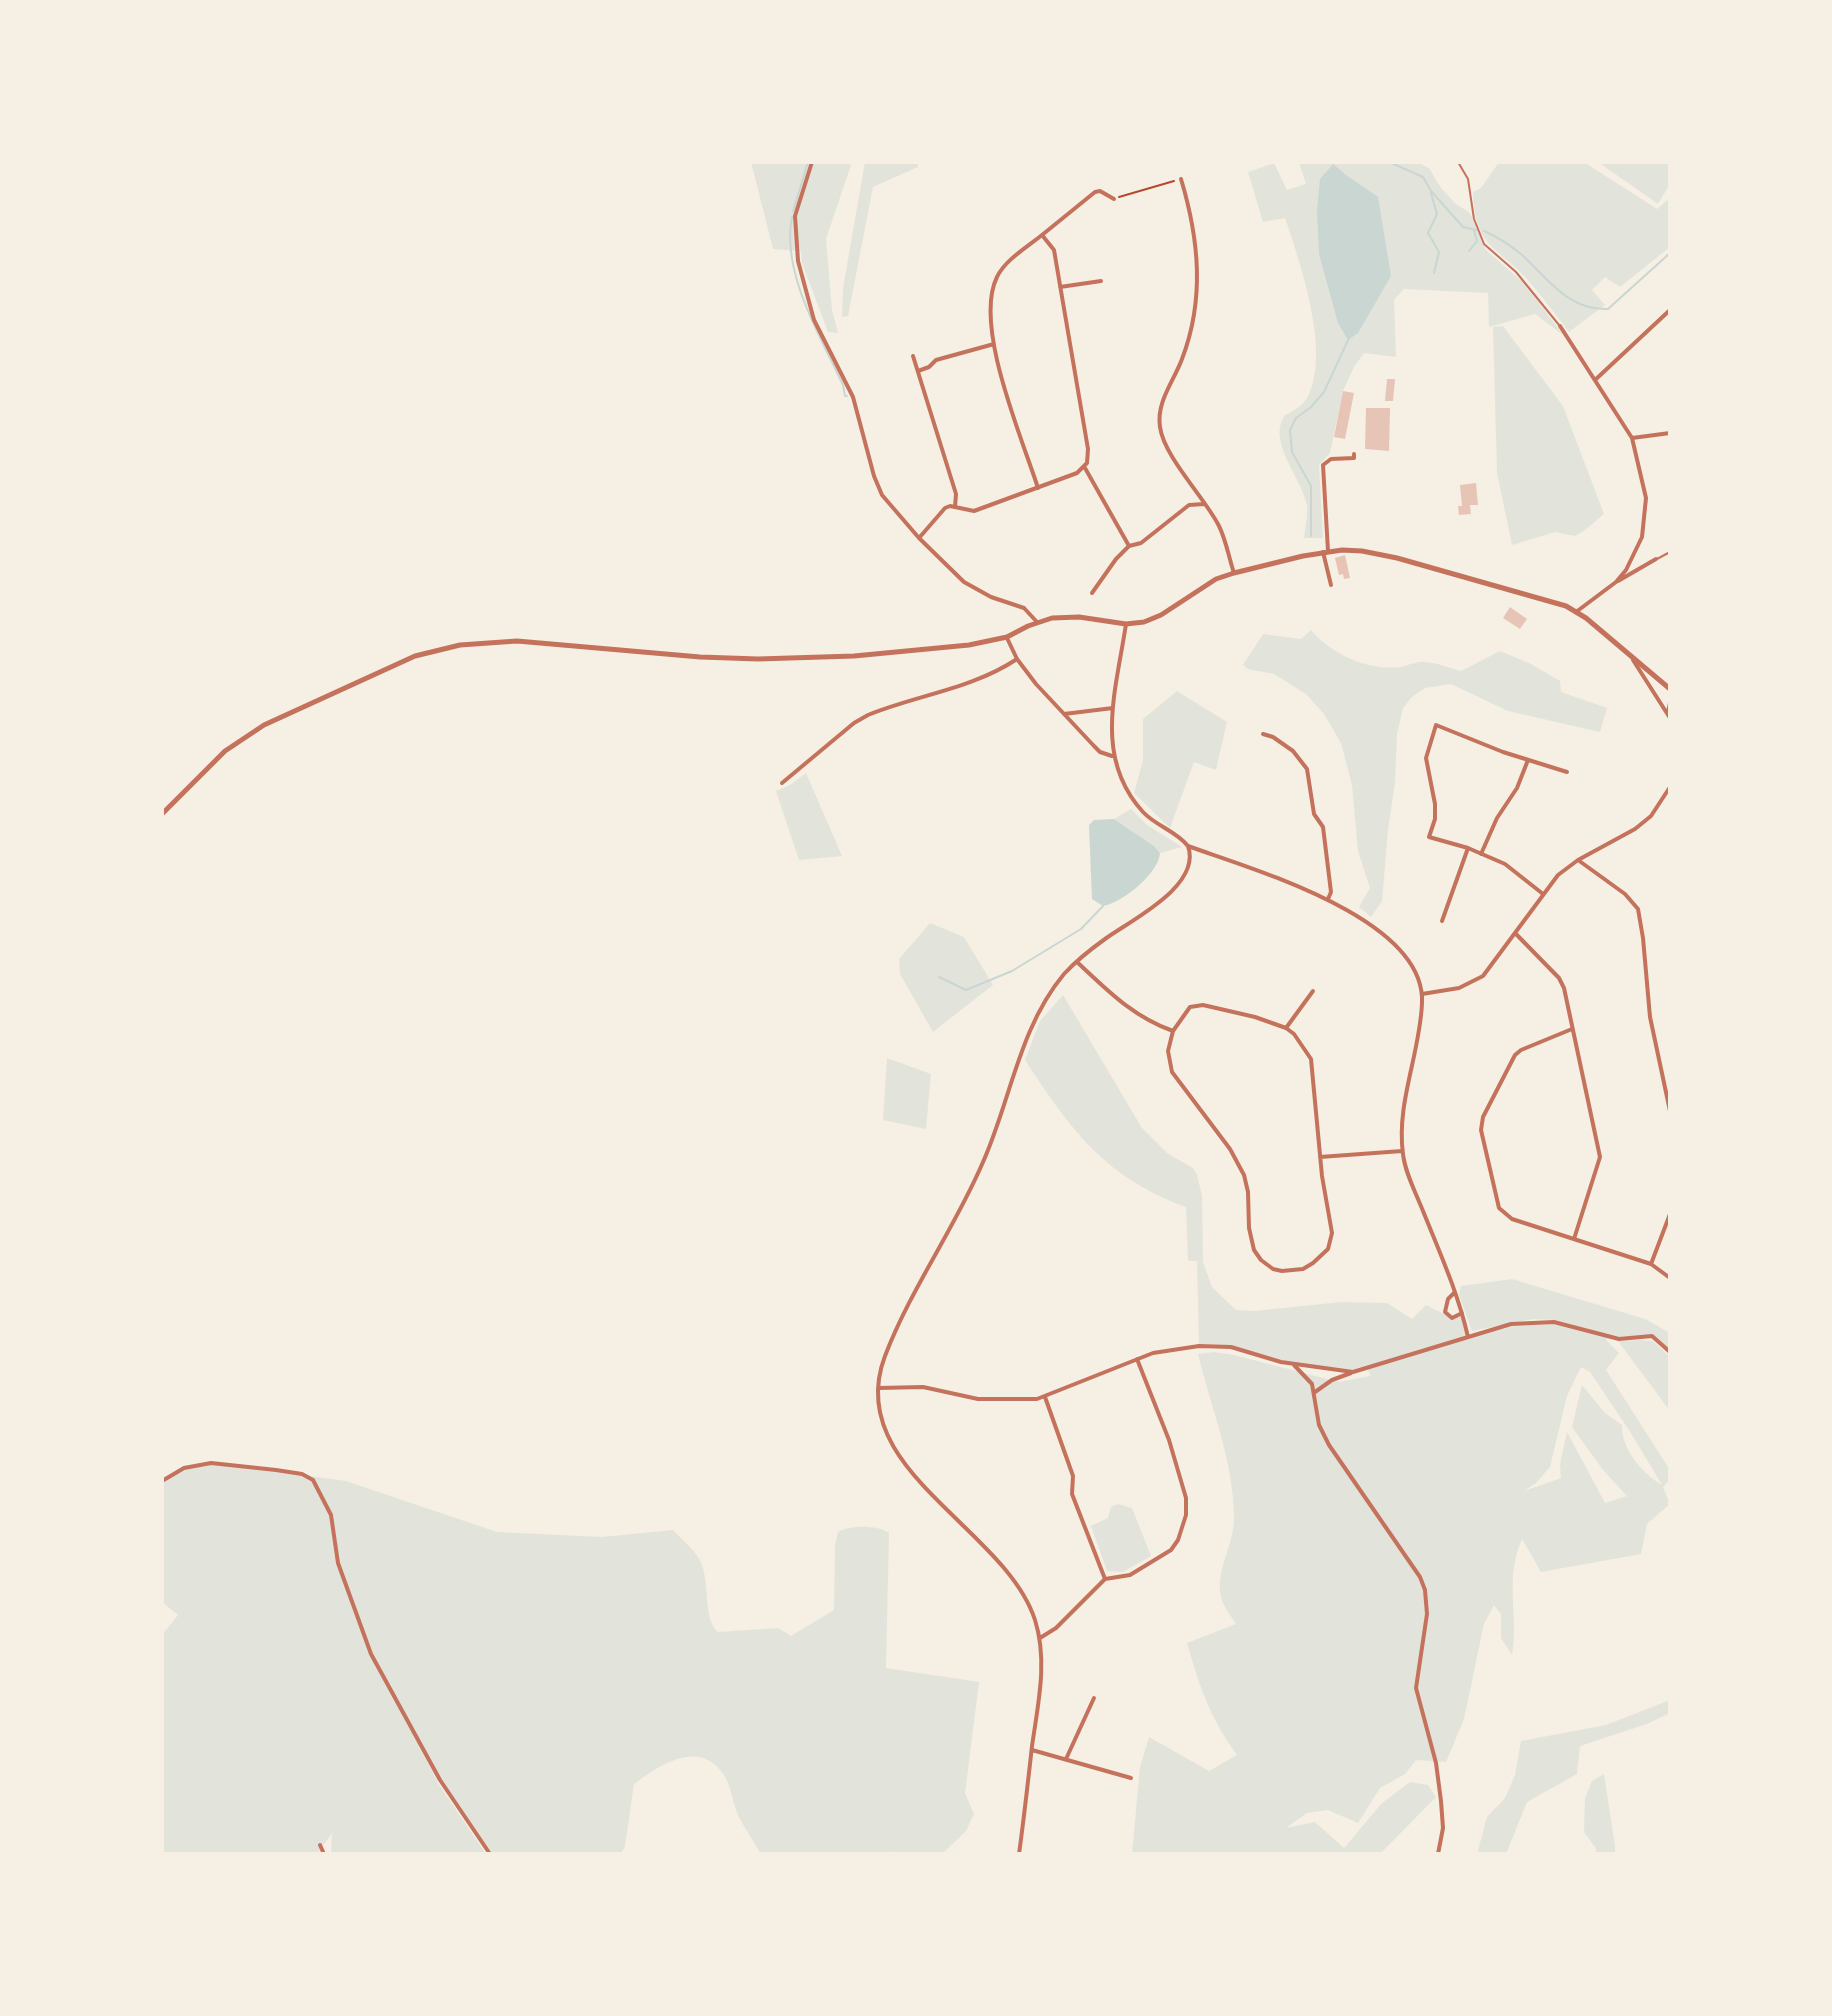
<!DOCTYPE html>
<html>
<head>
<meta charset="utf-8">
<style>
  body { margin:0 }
  #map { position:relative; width:1832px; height:2016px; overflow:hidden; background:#f6efe4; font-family:Merriweather,serif }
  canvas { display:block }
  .frame { position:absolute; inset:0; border:164px solid #f6efe4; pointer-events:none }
</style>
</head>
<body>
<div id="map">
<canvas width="1832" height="2016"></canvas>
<div class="frame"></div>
</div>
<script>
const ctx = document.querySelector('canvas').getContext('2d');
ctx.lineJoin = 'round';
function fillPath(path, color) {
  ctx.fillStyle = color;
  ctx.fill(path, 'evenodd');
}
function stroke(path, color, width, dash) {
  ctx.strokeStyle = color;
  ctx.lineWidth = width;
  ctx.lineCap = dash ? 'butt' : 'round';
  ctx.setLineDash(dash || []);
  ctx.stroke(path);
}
fillPath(new Path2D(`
  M751,162H852L826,239L832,310L838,333L828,332L802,263L801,251L773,249Z
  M865,162H918V167L873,187L848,316L842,317L843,288Z
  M1299,162H1416L1429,168L1441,188L1456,204L1470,213L1486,250L1525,284L1563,335L1535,314L1489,327L1488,293L1404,289L1394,300L1396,357L1364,353L1354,367L1343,391L1330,453L1319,465L1323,538H1304C1305,528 1308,516 1307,506C1303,479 1266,442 1285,415C1295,410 1303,406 1308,396C1331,352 1300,262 1285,218L1263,222L1248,172L1274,163L1287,190L1306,184Z
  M1499,162H1584L1657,209L1670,198V247L1620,287L1605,277L1592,290L1605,305L1569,332C1555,314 1541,295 1526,278C1494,244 1475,247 1473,192L1481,188Z
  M1598,162H1670V184L1658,204Z
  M1503,326L1563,406L1604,514L1584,531L1575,536L1555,532L1512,545L1497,473L1493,327Z
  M1311,630C1331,654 1368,671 1400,667C1408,666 1416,661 1424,662C1436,662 1449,668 1461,671L1500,651L1531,664L1560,681L1561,692L1607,708L1600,732L1508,711L1451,684L1425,688L1412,697L1403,708L1397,734L1395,783L1388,830L1382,901L1371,917L1359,907L1370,888L1358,851L1352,785L1341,743L1324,714L1306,694L1274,674L1248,669L1243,665L1263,634L1301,639Z
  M1177,691L1227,722L1216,770L1194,762L1170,828L1134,793L1143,760V719Z
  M806,773L842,856L799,860L776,791L790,785Z
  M1131,809L1147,825L1182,847L1160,853L1154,846L1114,819Z
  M930,923L964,937L993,985L933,1032L900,974L899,959Z
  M1063,995L1142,1128L1167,1153L1193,1168L1197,1175L1202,1195L1203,1262L1212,1287L1236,1310L1254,1311L1341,1302L1387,1303L1412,1319L1426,1305L1452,1318L1462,1312L1469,1337C1522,1321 1537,1320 1591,1330L1556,1320L1533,1319L1472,1331L1459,1295L1461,1286L1512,1279L1645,1319L1670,1333V1352L1652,1336L1622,1339L1610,1336L1606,1340L1619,1353L1606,1370L1670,1470V1479L1663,1487L1670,1504L1647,1524L1641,1554L1541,1572L1522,1539C1504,1580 1519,1615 1512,1655L1501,1638V1614L1494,1605L1484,1624L1464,1719L1446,1762L1416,1760L1405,1774L1380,1788L1358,1823L1328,1810L1307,1813L1286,1828L1315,1822L1344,1848L1382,1803L1410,1782L1428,1785L1436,1797L1380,1854H1132L1140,1767L1149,1737L1209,1771L1237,1755C1209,1716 1200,1688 1187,1643L1236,1624C1231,1616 1223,1606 1221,1597C1215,1570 1234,1546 1234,1518C1234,1462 1211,1408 1198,1354L1214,1352L1234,1355L1339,1382L1370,1376L1368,1369C1326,1378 1283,1358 1243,1350C1229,1347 1213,1347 1199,1346L1197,1261H1188L1186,1207C1104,1177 1071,1130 1025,1060L1040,1021ZM1581,1367L1590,1372L1629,1430L1662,1485C1643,1474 1621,1449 1622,1425L1605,1413L1582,1385L1572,1427L1603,1470L1627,1496L1605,1503L1567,1432L1560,1464L1561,1478L1524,1491L1536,1483L1550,1467L1567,1396Z
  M887,1058L931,1074L926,1129L883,1120Z
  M1641,1340L1653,1341L1670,1357V1411L1618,1341Z
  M198,1464L228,1465L346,1481L497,1532L602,1537L673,1530C681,1539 693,1548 699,1559C711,1578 702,1619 718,1632L778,1628L791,1636L834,1610L835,1545L838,1532C851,1525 877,1525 889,1533L886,1668L979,1682L965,1793L974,1814L966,1831L942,1854H894L891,1851L885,1854H761C754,1842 745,1829 739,1817C732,1803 731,1782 721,1771C696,1740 659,1766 634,1784L625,1846L621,1854H490L440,1780L401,1710L438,1783L486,1854H331L332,1833L317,1854H162V1635L178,1615L162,1602V1481Z
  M1118,1504L1132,1508L1151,1556L1123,1572L1107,1571L1091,1526L1108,1518L1111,1507Z
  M1670,1700V1713L1647,1724L1580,1746L1577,1774L1527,1802L1506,1854H1477L1487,1817L1505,1798L1515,1775L1521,1741L1606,1725Z
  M1604,1774L1615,1846V1854H1597L1595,1847L1584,1832L1585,1798L1592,1781Z`), '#e2e4dc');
fillPath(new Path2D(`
  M1333,164L1346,175L1378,197L1391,276L1358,333L1348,340L1338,323L1319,254L1317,211L1320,179Z
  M1114,819L1154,846L1160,853C1159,873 1122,903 1103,906L1092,899L1089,825L1094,820Z`), '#c9d6d2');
stroke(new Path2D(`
  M1389,162L1423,177L1431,191L1463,227L1476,230
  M1431,193L1437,214L1428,233L1439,252L1434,273
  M793,211L808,162
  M792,217C781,273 821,337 843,385L845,396H847
  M1484,231C1497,237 1510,245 1521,254C1547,277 1568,311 1608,309L1670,253
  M1469,251L1477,241L1474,231
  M1311,536V486L1292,452L1290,430L1296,418L1311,407L1324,392L1349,338
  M939,977L966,990L1012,971L1081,929L1103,906`), '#c9d6d2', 2);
fillPath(new Path2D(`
  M1387,379H1395L1393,401H1385Z
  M1343,391L1354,393L1345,439L1334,437Z
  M1366,408H1390L1389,451L1365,449Z
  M1476,483L1478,505H1470L1471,514L1459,515L1458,506H1462L1460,485Z
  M1345,555L1350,578L1344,579L1343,574L1339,575L1335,558Z
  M1510,607L1527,619L1520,629L1503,618Z`), '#e6c5b7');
stroke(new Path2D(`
  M1119,197L1174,181`), '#b5482f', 2);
stroke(new Path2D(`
  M1458,162L1468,179L1474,219L1484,244L1516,272L1559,325
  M1657,559L1670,552`), '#c5725c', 2);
stroke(new Path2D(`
  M812,162L795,216L798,261L814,320L853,397L874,476L882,495L919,538L964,582L991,597L1024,608L1037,622
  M1181,179C1199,239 1205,299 1182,359C1174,381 1156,402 1160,427C1164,457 1205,498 1219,526C1226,540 1229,558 1234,573
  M1042,235L1095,192L1100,191L1114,199
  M1060,287L1101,281
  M1560,326L1632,438L1646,498L1642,537L1626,570L1616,582L1576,612
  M913,356L956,494L955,507
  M918,371L929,367L936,360L994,344
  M1595,380L1670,310
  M1632,438L1670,433
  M1085,468L1129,546
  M919,538L945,508L950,506L974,511L1077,473L1087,463L1088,449L1054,250L1042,235C1027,247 1005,260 997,277C973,325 1022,438 1038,488
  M1328,551L1323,465L1331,459L1354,458V454
  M1323,552L1331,585
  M1618,581L1656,559
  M1092,593L1116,559L1129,546L1141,543L1189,505L1204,504
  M1017,659L1036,684L1094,746L1100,752L1112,756
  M1633,660L1670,718
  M1668,712L1670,703
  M1064,714L1113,708
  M1263,734L1273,737L1293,751L1307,769L1314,814L1323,827L1331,892L1328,899
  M782,783L854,723L868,715C917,695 972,689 1017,659L1007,638
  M1188,846C1251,869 1426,918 1422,1003C1420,1054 1396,1103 1403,1154C1405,1173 1416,1193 1423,1211C1440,1253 1458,1293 1468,1337
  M1481,854L1497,818L1517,788L1528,760
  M1578,860L1625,894L1638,909L1643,938L1650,1017L1670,1111
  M1543,894L1505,864L1468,848L1429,837L1435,819V804L1426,758L1436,725L1503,752L1567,772
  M1442,921L1468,848
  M1516,934L1559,978L1564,988L1600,1157L1574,1239
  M1077,962C1107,990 1133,1017 1173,1031L1168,1051L1172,1072L1230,1149L1244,1175L1248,1192L1249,1228L1254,1250L1261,1260L1273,1269L1282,1271L1303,1269L1313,1263L1328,1249L1332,1233L1322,1176L1311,1059L1294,1034L1286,1028L1255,1017L1203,1005L1190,1007L1173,1031
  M1422,994L1459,988L1483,976L1558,875L1578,860L1635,829L1651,816L1670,787
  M1286,1028L1313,991
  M1572,1029L1521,1050L1515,1055L1483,1117L1481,1130L1499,1208L1512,1219L1651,1264
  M1320,1157L1402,1151
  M1670,1214L1651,1264L1670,1278
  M1455,1292L1448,1299L1445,1312L1452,1318L1462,1313
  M1294,1365L1312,1384L1319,1425L1329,1445L1420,1577L1425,1590L1427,1614L1416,1688L1436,1763L1441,1801L1443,1828L1438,1854
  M879,1388L923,1387L978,1399H1037L1153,1353L1199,1346L1231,1347L1281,1362L1353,1372L1511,1324L1554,1322L1619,1339L1652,1336L1670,1352
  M1315,1392L1332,1380L1351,1373
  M1045,1397L1073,1476L1072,1494L1105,1579
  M162,1481L184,1468L211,1463L276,1470L302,1474L313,1480L331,1515L338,1563L371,1654L440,1780L490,1854
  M1040,1638L1056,1628L1105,1579L1130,1575L1171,1550L1178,1540L1186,1515V1498L1169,1440L1137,1359
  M1032,1750L1131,1778
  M1066,1759L1094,1698
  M320,1845L324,1854
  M1019,1854C1024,1818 1028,1782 1032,1746C1038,1704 1048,1661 1035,1620C1005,1527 842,1469 885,1356C911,1288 955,1228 983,1162C1011,1099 1019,1028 1064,974C1076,961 1091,949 1105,939C1131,920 1202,886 1188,846C1176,831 1156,826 1143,812C1093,757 1116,691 1126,624`), '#c5725c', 4);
stroke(new Path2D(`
  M162,814L225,751L264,725L415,656L460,645L517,641L700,657L758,659L854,656L969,645L1007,637L1028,626L1052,618L1079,617L1126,624L1144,622L1161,615L1216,579L1234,573L1303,556L1342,550L1362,551L1397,558L1566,606L1586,618L1670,689`), '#c5725c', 5);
</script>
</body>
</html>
